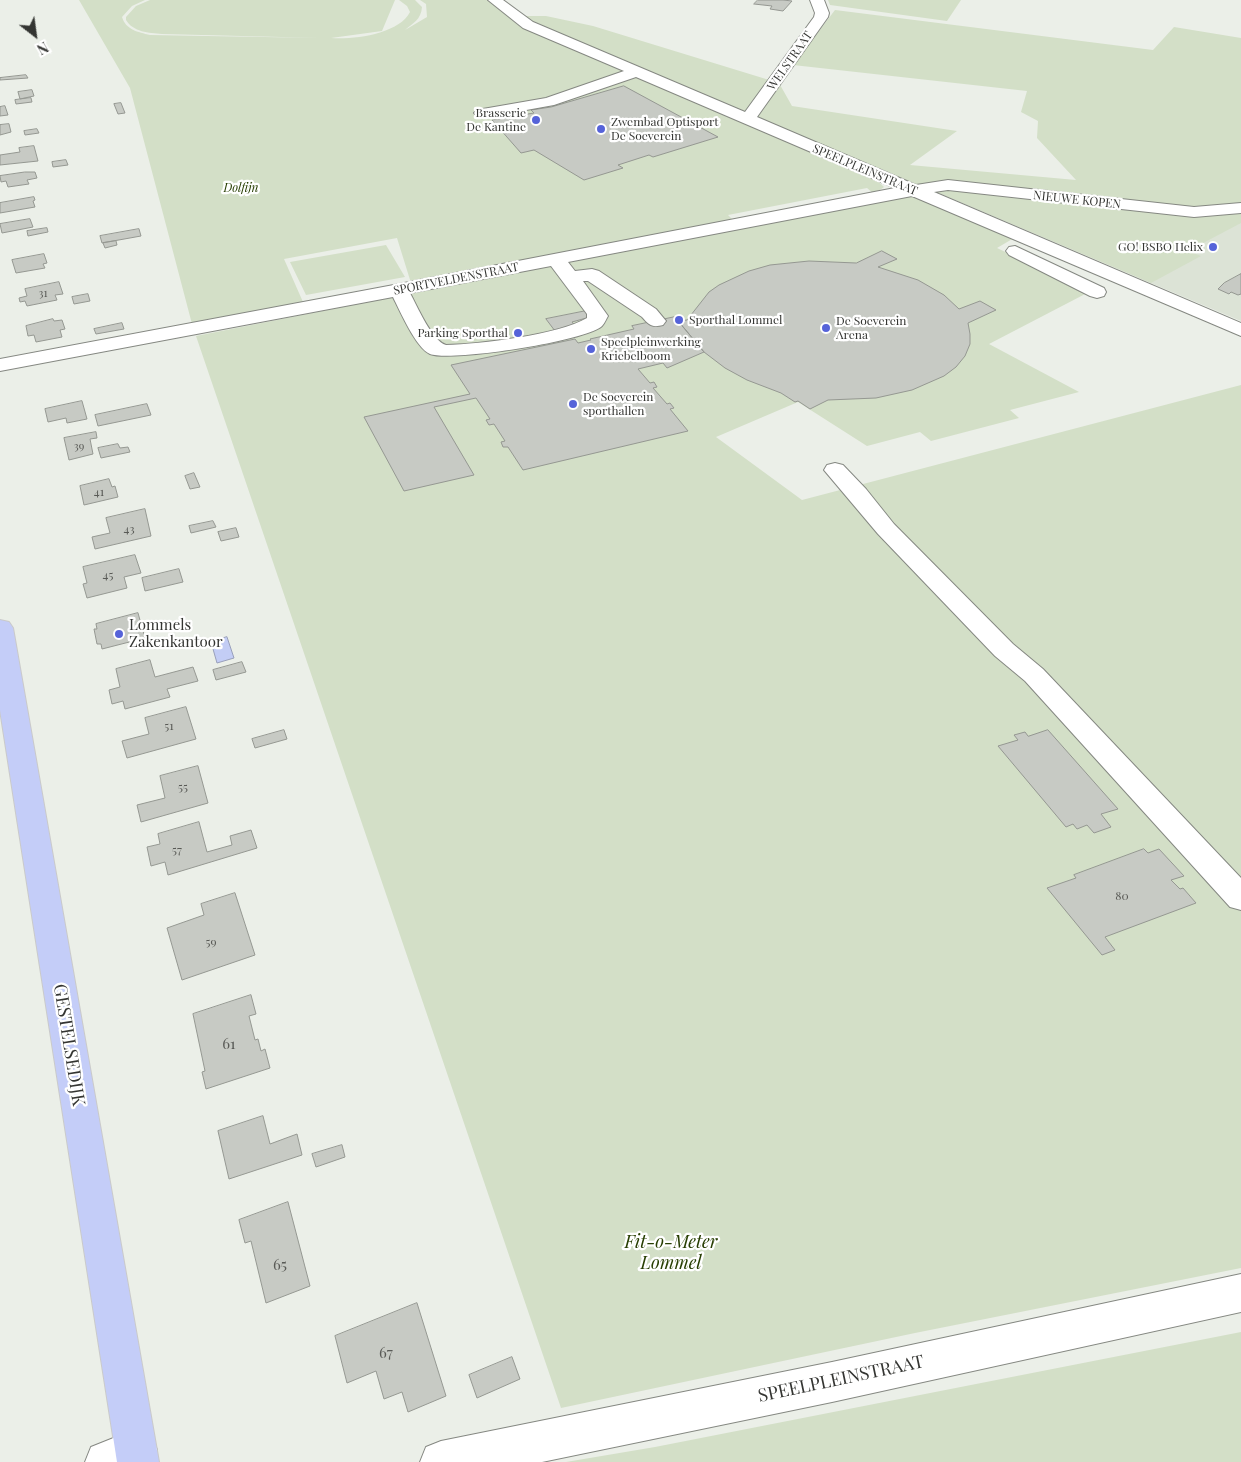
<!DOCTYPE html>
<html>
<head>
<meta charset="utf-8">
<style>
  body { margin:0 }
  #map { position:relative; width:1241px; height:1462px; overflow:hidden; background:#ebefe8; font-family:"Playfair Display",serif }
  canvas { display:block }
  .north { position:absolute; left:10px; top:10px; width:50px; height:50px; -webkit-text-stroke:4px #fff; paint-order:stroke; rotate:150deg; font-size:14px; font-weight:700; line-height:20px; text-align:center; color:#343532 }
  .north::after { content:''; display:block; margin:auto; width:18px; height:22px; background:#343532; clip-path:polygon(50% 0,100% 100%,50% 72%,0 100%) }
</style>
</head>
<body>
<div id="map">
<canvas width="1241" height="1462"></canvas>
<div class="north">N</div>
</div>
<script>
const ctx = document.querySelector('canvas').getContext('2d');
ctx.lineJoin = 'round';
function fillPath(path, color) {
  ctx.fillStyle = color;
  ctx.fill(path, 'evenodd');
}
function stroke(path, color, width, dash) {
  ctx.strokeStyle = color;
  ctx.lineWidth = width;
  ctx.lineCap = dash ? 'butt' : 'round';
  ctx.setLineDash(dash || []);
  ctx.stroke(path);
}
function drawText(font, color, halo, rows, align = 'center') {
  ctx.font = font + ' "Playfair Display",serif';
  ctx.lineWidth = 4.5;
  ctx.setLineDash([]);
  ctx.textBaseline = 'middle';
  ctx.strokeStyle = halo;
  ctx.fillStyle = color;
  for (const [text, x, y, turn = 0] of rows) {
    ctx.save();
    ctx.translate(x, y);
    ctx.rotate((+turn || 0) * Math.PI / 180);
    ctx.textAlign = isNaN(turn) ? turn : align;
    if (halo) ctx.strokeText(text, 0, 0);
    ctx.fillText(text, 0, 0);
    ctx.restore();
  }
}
fillPath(new Path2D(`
  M1241,214V321L1139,278L1229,217Z`), '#dce3d6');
fillPath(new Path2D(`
  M79,0H145L132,6L122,17C126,30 138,32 150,35L321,38L162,34C149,33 133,32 126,20V17L136,6L150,0H395L382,31L331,38C353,40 399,34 410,12L407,6L399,0H415L422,7C421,20 413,23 405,30L427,17L426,4L420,0H490L517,24L679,92L865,174L878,181L884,187L874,194L867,188L728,215L734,221L411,283L397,238L284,259L303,302L192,324L130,88Z
  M828,0H961L947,21L830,5Z
  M835,10L1153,50L1174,27L1241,38V205L1188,210L936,183L915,185L538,26L521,16H546L593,26L779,83L792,106L957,131L910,165L1076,180L1037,138L1038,121L1021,112L1027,91L793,65Z
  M956,189L1205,216L1241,212V223L1188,251L1201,256L1151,283L934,191Z
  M907,195L922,197L1014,238L997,248L1089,292L989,344L1079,392L1010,410L1019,418L931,441L920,432L867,446L798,402L716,437L802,500L1241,385V1268L915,1333L561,1408L196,336Z
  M386,245L405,277L306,295L290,262Z
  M1241,1332V1462H566L655,1447Z`), '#d3dfc7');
const water = new Path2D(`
  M227,637L234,658L217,663L211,642Z`);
fillPath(water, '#c3cdf5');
stroke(water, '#989fba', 1);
const building = new Path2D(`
  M758,0H783L792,1L783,11L770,9L772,6L754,4Z
  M26,75L28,78L0,80V78Z
  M624,86L718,137L653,157L649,155L618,165L623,168L584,180L534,150L521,153L492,120L534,113L531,110L551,107Z
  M32,90L34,96L20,99L18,92Z
  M31,98L32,102L16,104L15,100Z
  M121,103L125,113L118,114L114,104Z
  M5,106L8,115L0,116V107Z
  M9,124L11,132L0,135V125Z
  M37,129L39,133L25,135L24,131Z
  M34,146L38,161L0,165V155L20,152L19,148Z
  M66,160L68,165L53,167L52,162Z
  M25,172H35L37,178L27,180L29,184L8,187L6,181L1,182L0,176Z
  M34,197L35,200L33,201L35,207L0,213V203Z
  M30,219L33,227L2,233L0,224Z
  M47,228L48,232L28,236L27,231Z
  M139,229L141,236L102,243L100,236Z
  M116,241L117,245L105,248L103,243Z
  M882,251L897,259L878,267L918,280L944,295L959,309L980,301L996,310L968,323L970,334V344L965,356L956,367L944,376L912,390L876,398L828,400L810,409L798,401L795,402L781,393L747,380L725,368L704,352L678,321L687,320L709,292L719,285L749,271L770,265L809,261L856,263Z
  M44,254L47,263L43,264L45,268L16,273L12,260Z
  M1241,274V294L1238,295L1231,292L1229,294L1218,289L1224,283Z
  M59,282L63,294L55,295L57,300L27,306L25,301L20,302L19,298L27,296L25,289Z
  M88,294L90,301L74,304L72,297Z
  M586,311L590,317L572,322L576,327L555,331L546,319Z
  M675,317L704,352L667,368L663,363L638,369L650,383L654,382L657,387L653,388L667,404L670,403L674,408L670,409L688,431L523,470L508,447H503L501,442L505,441L494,424L489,425L486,420L490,419L476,398L434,407L474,475L404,491L364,417L470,394L451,365L575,339L578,343L591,340L590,339L634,329L632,326Z
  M53,319L54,321L62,320L65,329L60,330L62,337L36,342L34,335L28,336L26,326Z
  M122,323L124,329L96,334L94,329Z
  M82,401L87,419L67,423L66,418L48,422L45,409Z
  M147,404L151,415L98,426L95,415Z
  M96,432L97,438L90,439L93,454L69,460L64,438Z
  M118,444L120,448L128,447L130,452L101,458L98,448Z
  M194,473L200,487L190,489L185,476Z
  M109,479L112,487L115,486L118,497L84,505L80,486Z
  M145,509L151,536L95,549L92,537L110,533L106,518Z
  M213,521L216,527L191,533L189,526Z
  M236,528L239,537L221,541L218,532Z
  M135,555L141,573L124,577L127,588L87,598L83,584L87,583L83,567Z
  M179,569L183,582L145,591L142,578Z
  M138,613L145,638L102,649L101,644H97L94,629H97L96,624Z
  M150,660L155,677L193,667L198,681L167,689L170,697L125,709L123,701L112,704L109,690L120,687L116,669Z
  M242,662L246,672L216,680L213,670Z
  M186,707L196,739L127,758L122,741L149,734L145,718Z
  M284,730L287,739L255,748L252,739Z
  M1048,730L1118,809L1101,814L1111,827L1094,833L1087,825L1077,829L1073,824L1066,827L998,746L1018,740L1014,735L1025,732L1028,736Z
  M198,766L208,803L141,822L137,805L165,798L160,776Z
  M199,822L207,852L232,845L230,836L251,830L257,848L168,875L165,862L151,866L147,847L160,844L158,834Z
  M1144,849L1148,853L1159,849L1184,876L1171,880L1180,889L1183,888L1196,903L1105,937L1115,950L1102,955L1047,888L1076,878L1074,875Z
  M235,893L255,955L182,980L167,928L204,915L201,904Z
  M251,995L256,1014L249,1016L255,1040L258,1039L261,1051L265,1049L270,1068L206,1089L202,1072L205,1071L193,1014Z
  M263,1116L270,1144L297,1134L302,1155L229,1179L218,1131Z
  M342,1145L345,1157L316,1167L312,1154Z
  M288,1202L310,1286L266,1303L251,1241L245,1243L239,1220Z
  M417,1303L446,1396L408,1412L402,1392L384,1399L376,1371L347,1383L335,1336Z
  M512,1357L520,1379L477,1398L469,1375Z`);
fillPath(building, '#c7cac4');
stroke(building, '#959892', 1);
const minor = new Path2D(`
  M488,0H503L533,22L745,112L814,17L815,13L810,0H824L829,13L828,17L757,117L916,185L948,180L1194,207L1241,203V213L1194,217L948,190L934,192L1241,323V336L912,196L568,262L575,271L592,269L599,271L656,309L666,321L663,325C652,328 649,325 642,317L588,281H583L608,316C606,319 605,323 602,326C586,341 452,362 430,354C416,348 400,311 393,297L0,371V359L399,284L895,188L636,77L554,105L482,118L477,116L474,113L477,110L546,98L624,71L523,28ZM551,266L587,314V318C558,335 481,344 446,345C432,341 417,306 410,293Z
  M1015,246L1104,288L1106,292L1104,296L1097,298L1090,296L1009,255L1006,251L1009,247Z
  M835,463L843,465L866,489L894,524L1013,644L1043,669L1241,878V910L1230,907L1025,681L995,656L878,534L824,470L827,465Z
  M1241,1274V1312L832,1402L542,1462H420L426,1447L441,1441L832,1362Z
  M136,1429L151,1435L157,1450L152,1462H85L91,1447Z`);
const major = new Path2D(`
  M0,620L9,622L13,628L159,1462H117L0,710Z`);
stroke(minor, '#858882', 2);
stroke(major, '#cacaca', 2);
fillPath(minor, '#fff');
fillPath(major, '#c4cdf8');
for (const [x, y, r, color] of [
  [536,120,5,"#5663d9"],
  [601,129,5,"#5663d9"],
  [1213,247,5,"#5663d9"],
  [679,320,5,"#5663d9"],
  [826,328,5,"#5663d9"],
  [518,333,5,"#5663d9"],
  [591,349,5,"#5663d9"],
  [573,404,5,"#5663d9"],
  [119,634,5,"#5663d9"]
]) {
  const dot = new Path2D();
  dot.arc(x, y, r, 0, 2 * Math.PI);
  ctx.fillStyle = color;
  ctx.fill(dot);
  stroke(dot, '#fff', 2);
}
drawText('11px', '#595a56', null, [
  ["31",43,294],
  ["39",79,447]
]);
drawText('12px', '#343532', '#fff', [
  ["WELSTRAAT",790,61,-55],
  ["SPEELPLEINSTRAAT",865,170,23],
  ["NIEUWE KOPEN",1077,200,6],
  ["SPORTVELDENSTRAAT",456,279,-11]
]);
drawText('12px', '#343532', '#fff', [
  ["Brasserie",526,113,"right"],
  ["De Kantine",526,127,"right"],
  ["Zwembad Optisport",611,122],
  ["De Soeverein",611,136],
  ["GO! BSBO Helix",1203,247,"right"],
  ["Sporthal Lommel",689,320],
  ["De Soeverein",836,321],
  ["Arena",836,335],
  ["Parking Sporthal",508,333,"right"],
  ["Speelpleinwerking",601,342],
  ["Kriebelboom",601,356],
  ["De Soeverein",583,397],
  ["sporthallen",583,411]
], 'left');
drawText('italic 12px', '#273e02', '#fff', [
  ["Dolfijn",241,188]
]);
drawText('12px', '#595a56', null, [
  ["41",99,492],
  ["43",129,529],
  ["45",108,575],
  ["51",169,726],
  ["55",183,787],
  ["57",177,850],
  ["80",1122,896],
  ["59",211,942]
]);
drawText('15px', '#343532', '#fff', [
  ["Lommels",129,625],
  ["Zakenkantoor",129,642]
], 'left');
drawText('15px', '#595a56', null, [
  ["61",229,1044],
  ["65",280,1265],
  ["67",386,1353]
]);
drawText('18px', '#343532', '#fff', [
  ["GESTELSEDIJK",69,1045,81],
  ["SPEELPLEINSTRAAT",841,1379,-12]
]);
drawText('italic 18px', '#273e02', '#fff', [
  ["Fit-o-Meter",671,1242],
  ["Lommel",671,1263]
]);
</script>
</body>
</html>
